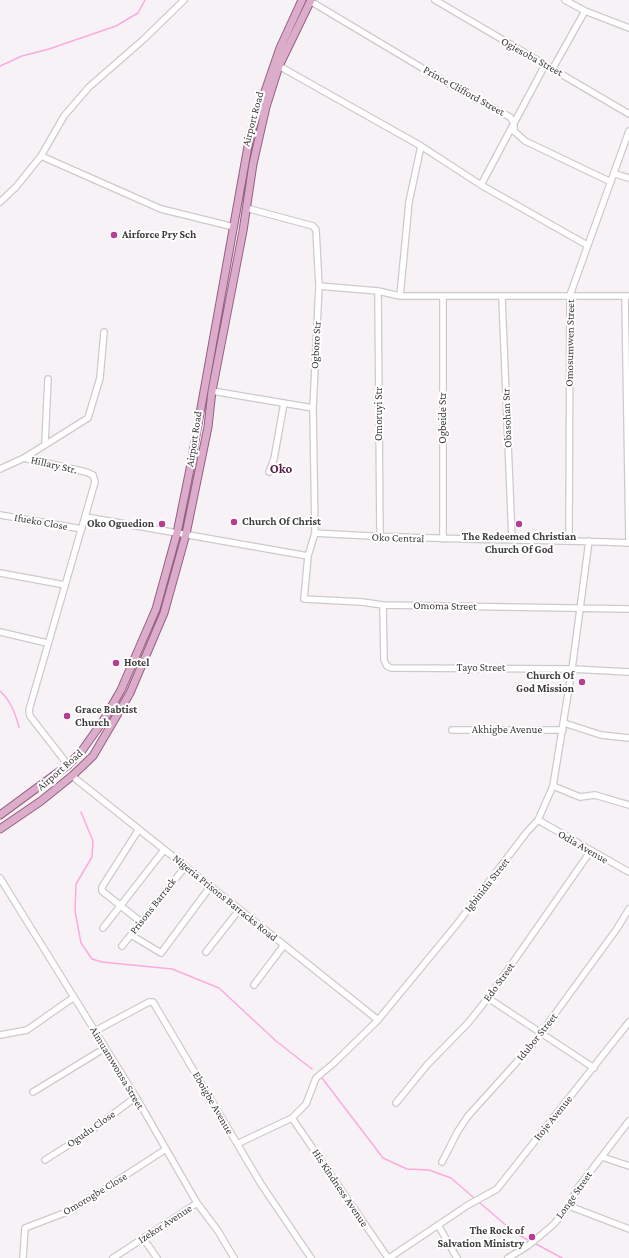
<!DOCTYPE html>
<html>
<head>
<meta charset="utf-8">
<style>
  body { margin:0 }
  canvas { display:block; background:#f7f2f5 }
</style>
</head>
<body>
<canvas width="629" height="1258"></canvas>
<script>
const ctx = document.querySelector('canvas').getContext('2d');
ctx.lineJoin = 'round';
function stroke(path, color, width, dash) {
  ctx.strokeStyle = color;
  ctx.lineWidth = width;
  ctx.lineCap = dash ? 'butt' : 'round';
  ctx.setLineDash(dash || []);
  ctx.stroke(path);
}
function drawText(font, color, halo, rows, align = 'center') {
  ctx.font = font + ' "Crimson Pro",serif';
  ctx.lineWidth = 4;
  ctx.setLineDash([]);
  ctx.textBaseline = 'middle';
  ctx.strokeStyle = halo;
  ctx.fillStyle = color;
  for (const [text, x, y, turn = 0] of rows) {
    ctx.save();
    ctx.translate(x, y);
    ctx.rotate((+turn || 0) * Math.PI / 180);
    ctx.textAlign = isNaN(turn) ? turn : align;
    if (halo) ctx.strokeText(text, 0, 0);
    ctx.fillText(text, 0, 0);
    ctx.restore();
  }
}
stroke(new Path2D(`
  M0,66L22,56L49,49L116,26L138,13L145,0
  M0,691C11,701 15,713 19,727
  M81,812L93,841L92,857L76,884L75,911L81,943L92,959L102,962L172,969L219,988L276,1041L312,1069
  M322,1078L383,1158L407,1169L429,1170L451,1178L473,1197
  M480,1203L515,1233L528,1240
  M536,1244L562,1258`), '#fdaadf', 1.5);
const minor = new Path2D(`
  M435,0L629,114
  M565,0L585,11L629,28
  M310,1L449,84L510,117L514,123V131L525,141L611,182
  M279,66L421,146L481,185L587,245
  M553,68L585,11
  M41,156L161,209L234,227
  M615,174L629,178
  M481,185L545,65
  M0,202L16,187L41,156L64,116L89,87L144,39L184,0
  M246,208L313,226L316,230L319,286L313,408L315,533L308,556L304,599L362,602L383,605L629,609
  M319,286L378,291L400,296H629
  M378,291L380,537
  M400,296L409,202L421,146
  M625,296L629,543
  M443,297V539
  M502,298L512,539
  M212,391L313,408
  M45,443L48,379
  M24,458L88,418L100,378L104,332
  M0,469L24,458L86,472L93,475L95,482L29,710L30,716L68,765
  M269,472L274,459L284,403
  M0,515L82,529
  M86,517L308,556
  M315,533C419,540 524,539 629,543
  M569,540L570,295L629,131
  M0,573L65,585
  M383,605L384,660L387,666L391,668L572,669L629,672
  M0,632L47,643
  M564,723L601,735L629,738
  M452,730H563
  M72,776L378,1020
  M553,786L580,797L595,795L629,805
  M538,820L629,872
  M139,829L102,887V891L141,922
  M0,878L136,1097L197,1203L218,1231L234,1258
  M103,928L164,850
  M131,935L161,953L210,887
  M122,946L185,867
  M206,952L239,910
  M254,985L284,945
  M488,998L594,1068
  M95,1031L149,1002H153L261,1184L311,1258
  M0,1035L27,1030L74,997
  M33,1092L105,1048
  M396,1103L427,1065L468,1023L488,998L590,852
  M292,1118L388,1258
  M237,1144L292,1118L306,1104L316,1078L334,1063L378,1020L457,924L526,833L538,820L553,786L572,669L589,541
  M602,1157L629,1166
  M45,1160L89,1132L136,1097
  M442,1162L458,1131L468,1116L533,1044L616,930L629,909
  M569,1206L629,1229
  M438,1225L457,1258
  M143,1238L157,1258
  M23,1258L25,1228L72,1210L166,1149
  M113,1258L197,1203
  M389,1258L468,1205L497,1189L629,1022
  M508,1258L529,1245L553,1225L569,1206L577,1189L629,1121`);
const major = new Path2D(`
  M0,815L68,765L81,752L103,721L121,690L156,609L177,533L190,469L250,135L280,48L302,0
  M0,829L41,801L72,776L93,756L130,693L164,613L186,534L208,427L212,391L243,231L253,164L266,107L279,66L311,0`);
stroke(minor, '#cecacc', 8);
stroke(major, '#966083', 9);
stroke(minor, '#fff', 5.5);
stroke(major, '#dcaccb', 7);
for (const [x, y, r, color] of [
  [114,235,4,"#b53d92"],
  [234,522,4,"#b53d92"],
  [162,524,4,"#b53d92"],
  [519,524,4,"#b53d92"],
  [116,663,4,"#b53d92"],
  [582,682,4,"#b53d92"],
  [67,716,4,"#b53d92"],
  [532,1237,4,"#b53d92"]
]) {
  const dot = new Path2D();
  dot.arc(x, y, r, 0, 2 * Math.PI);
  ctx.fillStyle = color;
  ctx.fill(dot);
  stroke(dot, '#fff', 1.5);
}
drawText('11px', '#3e3c3d', '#fff', [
  ["Ogiesoba Street",532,57,29],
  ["Prince Clifford Street",464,91,29],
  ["Airport Road",253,119,-75],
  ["Omosumwen Street",570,343,-89],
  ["Ogboro Str",316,345,-87],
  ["Omoruyi Str",379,414,-90],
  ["Ogbeide Str",443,418,-90],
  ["Obasohan Str",507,418,-92],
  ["Airport Road",194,439,-81],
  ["Hillary Str.",54,465,13],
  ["Ifueko Close",41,522,10],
  ["Oko Central",398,538,2],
  ["Omoma Street",445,606,1],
  ["Tayo Street",481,668],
  ["Akhigbe Avenue",507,730],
  ["Airport Road",60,770,-41],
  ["Odia Avenue",583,847,30],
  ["Igbinidu Street",487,885,-52],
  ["Nigeria Prisons Barracks Road",225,898,39],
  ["Prisons Barrack",153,906,-52],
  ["Edo Street",499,982,-54],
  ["Idubor Street",537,1037,-51],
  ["Aimuamwonsa Street",117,1068,59],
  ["Eboigbe Avenue",213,1103,60],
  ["Itoje Avenue",553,1118,-51],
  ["Ogudu Close",91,1129,-35],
  ["His Kindness Avenue",340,1188,56],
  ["Omorogbe Close",95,1194,-31],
  ["Longe Street",574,1195,-55],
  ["Izekor Avenue",165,1224,-33]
]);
drawText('bold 11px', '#3e3c3d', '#fff', [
  ["Airforce Pry Sch",122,235],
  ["Church Of Christ",242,522],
  ["Oko Oguedion",154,524,"right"],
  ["The Redeemed Christian",519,537,"center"],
  ["Church Of God",519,550,"center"],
  ["Hotel",124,663],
  ["Church Of",574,676,"right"],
  ["God Mission",574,689,"right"],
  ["Grace Babtist",75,710],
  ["Church",75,723],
  ["The Rock of",524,1231,"right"],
  ["Salvation Ministry",524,1244,"right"]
], 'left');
drawText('bold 13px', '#571d45', '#fff', [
  ["Oko",281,469]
]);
</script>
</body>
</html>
